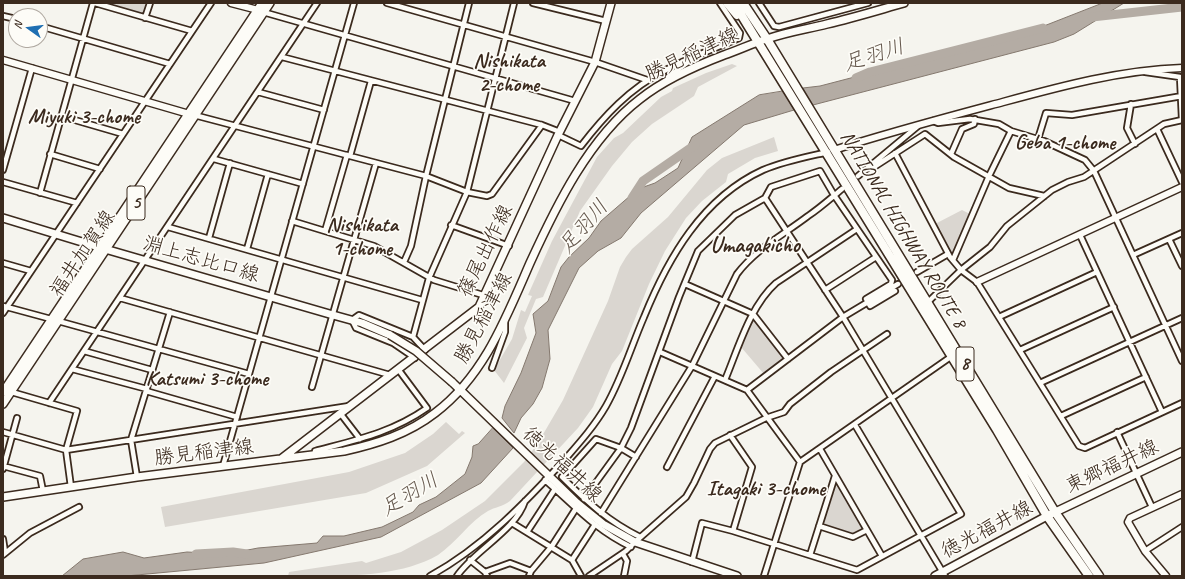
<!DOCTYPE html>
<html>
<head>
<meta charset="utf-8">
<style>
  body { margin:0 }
  #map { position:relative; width:1185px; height:579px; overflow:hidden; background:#f5f4ee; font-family:Caveat,sans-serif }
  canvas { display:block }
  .frame { position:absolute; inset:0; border:4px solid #3b2a1e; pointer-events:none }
  .north { position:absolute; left:8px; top:8px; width:40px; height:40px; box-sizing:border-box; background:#fdfcf7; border:1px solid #afa8a0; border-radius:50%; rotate:284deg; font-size:11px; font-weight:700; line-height:16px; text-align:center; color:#3b2a1e }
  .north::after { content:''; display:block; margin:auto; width:14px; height:18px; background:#1f6fb2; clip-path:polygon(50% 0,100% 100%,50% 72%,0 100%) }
</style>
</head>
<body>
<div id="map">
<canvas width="1185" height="579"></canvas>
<div class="frame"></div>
<div class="north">N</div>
</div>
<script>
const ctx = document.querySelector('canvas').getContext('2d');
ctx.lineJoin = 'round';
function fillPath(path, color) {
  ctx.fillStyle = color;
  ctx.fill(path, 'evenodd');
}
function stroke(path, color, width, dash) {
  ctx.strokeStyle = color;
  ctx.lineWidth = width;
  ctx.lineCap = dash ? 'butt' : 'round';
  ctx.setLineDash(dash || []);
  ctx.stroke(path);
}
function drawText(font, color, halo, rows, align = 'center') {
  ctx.font = font + ' Caveat,"Klee One",sans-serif';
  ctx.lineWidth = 3.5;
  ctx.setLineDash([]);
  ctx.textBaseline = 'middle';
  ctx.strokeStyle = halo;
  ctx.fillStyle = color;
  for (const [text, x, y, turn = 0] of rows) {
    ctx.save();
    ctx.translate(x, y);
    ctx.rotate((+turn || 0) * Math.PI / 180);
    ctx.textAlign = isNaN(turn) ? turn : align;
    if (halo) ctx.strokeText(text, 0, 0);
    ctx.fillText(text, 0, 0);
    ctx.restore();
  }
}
fillPath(new Path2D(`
  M104,3H146L143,15Z
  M732,64L737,66L698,87L694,96L652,124L632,142L612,166L580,211L543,297L536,299L524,328L527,338L504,383L494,370L512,339L521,310L525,312L532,296L528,295L552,241L597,157L614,138L623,133L661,97L672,91L673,88L706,73Z
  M774,137L778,151L755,158L728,174L726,182L702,201L686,218L665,251L649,284L622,351L612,364L593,407L578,428L510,501C502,507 495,507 488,511C469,522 456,543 438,555C396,579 336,576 288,576L289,572L362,561L366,563L401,552L442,530L485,501L524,462L538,443L563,400L608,301L620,267L626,257L632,249L668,217L707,170L722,158Z
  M962,210L972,215L953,256L935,224Z
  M754,318L785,359L764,374L741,347Z
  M446,422L459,434L462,431L465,433L427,466L366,493L165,527L161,507L349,472L405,453L433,434Z
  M836,485L863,530L853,535L822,525Z`), '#dad6d0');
const water = new Path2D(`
  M1103,3H1124L1074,34L1054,42L813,105L803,88L820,86L1031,31Z
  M785,91L794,110L744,125L641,213L621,238L598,251L579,268L548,330L550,359L542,388L533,404L521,418L514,433L502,418L505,406L521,373L536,333L533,314L548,301L561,267L569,257L589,238L601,221L638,189L655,183L678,168L692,137L759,95Z
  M493,428L513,448L481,483L381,537L264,563L126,576H62L83,559L123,552L144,558L187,552L227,554L258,548L317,543L323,536H344L382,527L413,512L419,505L436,497L465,474L472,457L473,446L478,444Z`);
fillPath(water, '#b4aca4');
stroke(water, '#84786e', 1);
stroke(new Path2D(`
  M1092,17L1182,7
  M856,78L870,72L1043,28
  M632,198L643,181L695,145
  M196,554L233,552L247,554`), '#b4aca4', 9);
const minor = new Path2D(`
  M95,3L192,31
  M387,3L595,62L647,80
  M533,3L606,21
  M759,3L774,26L779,27L868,3
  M263,12L575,101
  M3,16L16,19
  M145,18L150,3
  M40,26L170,64
  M282,57L542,125L560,132
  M1145,72L1180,77L1182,120
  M668,77L691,60
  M258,92L324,110
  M1131,104L1127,128L1135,144
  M194,115L426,176L467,192L487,196L492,194L542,125
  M61,116L123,134
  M933,121L938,123L970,119L999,124L1011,131L1044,141L1085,160L1094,171L1182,361
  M1157,129L1182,182
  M558,135L581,146C604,116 630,88 664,71C688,58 714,49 739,38L740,33L720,3
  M1038,139L1046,113L1072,115L1182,96
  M895,153L950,257L961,270L977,282L1079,446L1085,448L1182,403
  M50,154L100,169
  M951,154L962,129L974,124L975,119
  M350,156L371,81
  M214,159L303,184
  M872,164L874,167L925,134L954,157L1009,188L1044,196
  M3,170L32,68
  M858,176L918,126
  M3,182L77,203
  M40,193L93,3
  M765,198L771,187L820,171L834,195L892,280L891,284L866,299L870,306L895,291
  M292,221L374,246L434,280L486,296
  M451,225L509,246
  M168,227L422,300
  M325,231L347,155
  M1080,235L1162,412
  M209,238L230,163
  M1169,239L1182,266
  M247,249L268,174
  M1133,255L1182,233
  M953,260L989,176L1011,131
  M404,262L411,246L426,176L469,3
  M3,263L31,271
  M917,272L948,254
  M685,284L753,314L788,359
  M825,290L876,257
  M120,298L390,375
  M928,302L961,270L990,247L1007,226L1052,190L1068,182L1084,177L1164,124L1182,120
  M3,306L51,319
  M3,313L211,3
  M999,317L1097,272
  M58,321L249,374
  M413,337L429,278L467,192L514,3
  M1020,350L1114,307
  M84,351L152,370
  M660,352L747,390L800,462
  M415,358L393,343L356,328L352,320L359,315L413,337L425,350
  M492,368L505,332V322
  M72,369L147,389
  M725,380C738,349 750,306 776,283L857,229
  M1040,383L1182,318
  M312,387L376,163
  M747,390L843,317L898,284
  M8,391L77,411L66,450L71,487
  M146,391L237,417
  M49,403L317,3
  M340,413L360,439
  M1061,416L1146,377
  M855,425L945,576
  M3,432L66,450L349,406
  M1117,432L1152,507
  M820,449L882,556
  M315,455V451C356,440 391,433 427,408L398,369
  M636,457L621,448L596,439L562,477C586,501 609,522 640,537
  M3,466L40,476L43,491
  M223,466L354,3
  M667,467L715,376
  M3,469L17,418
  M137,477L131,440L170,312
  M545,480C575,506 594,529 631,547
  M584,499L621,448L631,428L679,297L698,251L735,215L765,198L843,317L961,514L857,570L733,531L752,467L730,435
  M601,513L692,366L737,274C756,249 783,235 808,216C820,208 831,198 842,189
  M512,523L572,560L581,576
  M819,526L853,537L867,530
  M527,532L555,489
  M3,539L5,552
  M1145,551L1182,527
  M623,554L627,561L624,576
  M3,555L30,533L79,507
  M810,555L835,476
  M470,560L485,572L487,576
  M572,560L594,526
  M692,562L702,523L733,531
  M485,572L510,563L531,571
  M430,576C483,547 527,501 567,457C581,441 595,425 606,406C622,378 631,347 644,317C668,258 702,198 763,170C784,161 806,157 828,152
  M457,576C474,551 516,530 525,501
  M529,576L531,571L552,546L575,510
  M589,576L626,551L635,542L686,497L694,483L710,449L715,443L766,418L784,412L790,404L831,372L887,334
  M764,576L800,462L952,356`);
const tertiary = new Path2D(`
  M231,3L258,10
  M3,60L189,114
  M834,150C890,132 947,117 1003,102C1062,86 1121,70 1182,68
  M977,282L1182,187
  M1166,576L1145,551L1128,522L1130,518L1182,494`);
const secondary = new Path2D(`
  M3,218L105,249L333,315L362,323L390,335
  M452,382L577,503L603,524L635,542L737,576
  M281,459L479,307L558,135L595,62L611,3
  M3,497L137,477L344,451C376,444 408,434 435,413C484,376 506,318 530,263C556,206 589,138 640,99C665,79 695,66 724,55C739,50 753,43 767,39C786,32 807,29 827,24C853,18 879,10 904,3
  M935,576L1047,516L1182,452`);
const primary = new Path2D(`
  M3,392L262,3
  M3,404L270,3`);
const trunk = new Path2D(`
  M727,3L737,15
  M734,3L997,430L1047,516L1089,576
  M743,3L767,39L1055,512L1099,576`);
stroke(minor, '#3b2a1e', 8);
stroke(tertiary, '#3b2a1e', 9);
stroke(secondary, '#3b2a1e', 10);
stroke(primary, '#3b2a1e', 10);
stroke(trunk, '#3b2a1e', 11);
stroke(minor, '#fdfcf7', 4.5);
stroke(tertiary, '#fdfcf7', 6);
stroke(secondary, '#fdfcf7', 7);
stroke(primary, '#fdfcf7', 7);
stroke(trunk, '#fdfcf7', 8);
const secondaryBridge = new Path2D(`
  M390,335L416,351L452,382`);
stroke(secondaryBridge, '#3b2a1e', 10, []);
stroke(secondaryBridge, '#fdfcf7', 7);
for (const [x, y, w] of [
  [136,203,18],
  [965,364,18]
]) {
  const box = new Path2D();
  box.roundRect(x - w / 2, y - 17, w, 34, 3);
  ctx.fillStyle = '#fdfcf7';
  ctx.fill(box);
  stroke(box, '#3b2a1e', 1);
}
drawText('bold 19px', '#3b2a1e', null, [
  ["5",136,203],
  ["8",965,364]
]);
drawText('20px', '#3b2a1e', '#fdfcf7', [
  ["勝見稲津線",692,55,-25],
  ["NATIONAL HIGHWAY ROUTE 8",903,230,59],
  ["篠尾出作線",486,251,-64],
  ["福井加賀線",83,254,-56],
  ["淵上志比口線",201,260,16],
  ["勝見稲津線",484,318,-62],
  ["勝見稲津線",204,453,-7],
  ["徳光福井線",562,465,43],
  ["東郷福井線",1112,467,-25],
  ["徳光福井線",987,530,-28]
]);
drawText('italic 21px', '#65584d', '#fdfcf7', [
  ["足羽川",874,56,-18],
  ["足羽川",584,227,-49],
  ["足羽川",410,495,-31]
]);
drawText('bold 21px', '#3b2a1e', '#fdfcf7', [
  ["Nishikata",509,61],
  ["2-chome",509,85],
  ["Miyuki 3-chome",84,117],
  ["Geba 1-chome",1065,143],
  ["Nishikata",362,225],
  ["1-chome",362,249],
  ["Katsumi 3-chome",207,379],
  ["Itagaki 3-chome",766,489]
]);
drawText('bold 22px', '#3b2a1e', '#fdfcf7', [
  ["Umagakicho",755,246]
]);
</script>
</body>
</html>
